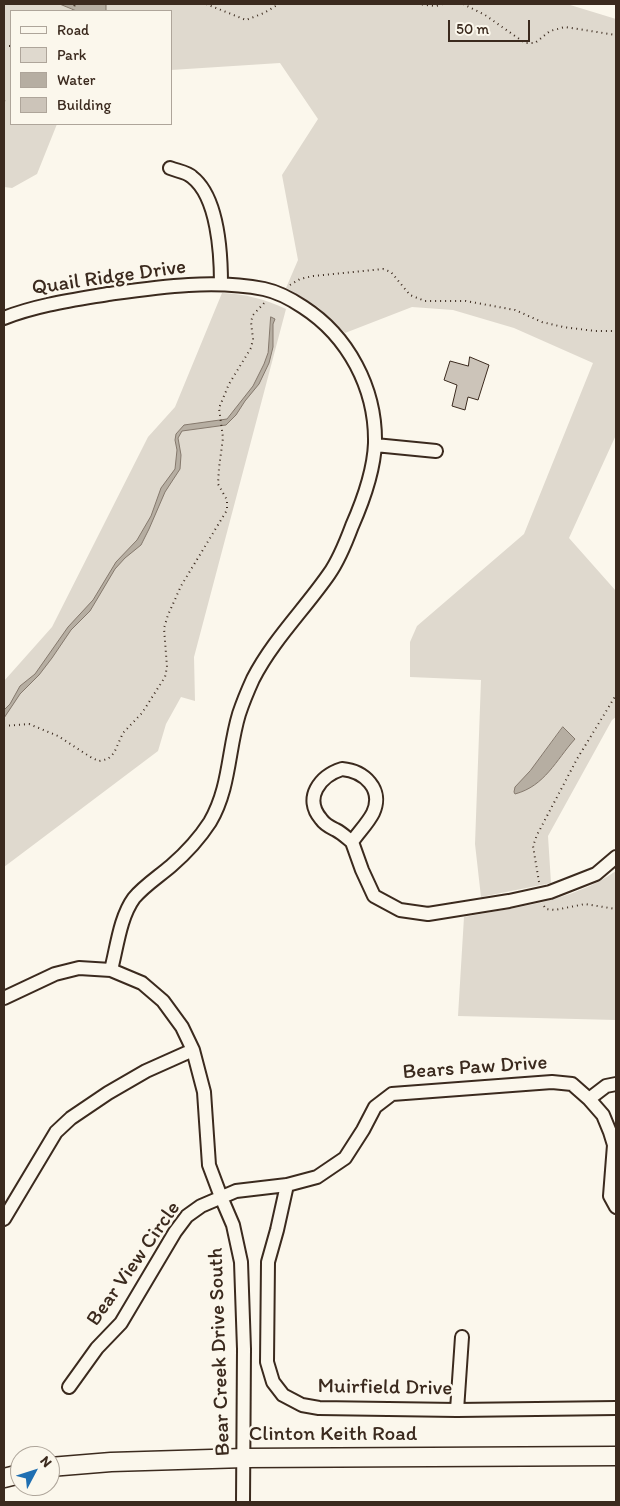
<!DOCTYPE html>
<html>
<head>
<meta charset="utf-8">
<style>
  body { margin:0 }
  #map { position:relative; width:620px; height:1506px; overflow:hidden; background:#fbf7ec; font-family:Itim,sans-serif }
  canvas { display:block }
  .frame { position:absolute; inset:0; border:5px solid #3b2a1e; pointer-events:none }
  .legend { position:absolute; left:10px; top:10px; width:162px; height:115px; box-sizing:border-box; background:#fbf7ec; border:1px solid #aea59a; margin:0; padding:6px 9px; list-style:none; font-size:15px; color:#3b2a1e }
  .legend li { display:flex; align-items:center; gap:10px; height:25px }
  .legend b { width:25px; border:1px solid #aea59a }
  .north { position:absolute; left:10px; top:1446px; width:50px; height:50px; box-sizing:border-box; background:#fbf7ec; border:1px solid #aea59a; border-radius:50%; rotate:50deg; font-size:14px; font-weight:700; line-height:20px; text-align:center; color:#3b2a1e }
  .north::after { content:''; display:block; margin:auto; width:18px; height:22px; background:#1f6fb2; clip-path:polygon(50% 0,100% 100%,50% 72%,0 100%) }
  .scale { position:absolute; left:448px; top:20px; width:82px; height:22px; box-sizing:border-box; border:2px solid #3b2a1e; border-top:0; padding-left:6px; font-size:15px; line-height:18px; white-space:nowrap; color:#3b2a1e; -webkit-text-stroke:4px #fbf7ec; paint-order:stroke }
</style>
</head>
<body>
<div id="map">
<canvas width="620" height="1506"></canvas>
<div class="frame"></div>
<ul class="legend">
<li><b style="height:6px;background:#fbf7ec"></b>Road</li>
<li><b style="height:14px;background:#dfd9ce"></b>Park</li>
<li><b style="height:14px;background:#b6aea2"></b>Water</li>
<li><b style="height:14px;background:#ccc4b9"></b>Building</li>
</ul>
<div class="north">N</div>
<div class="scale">50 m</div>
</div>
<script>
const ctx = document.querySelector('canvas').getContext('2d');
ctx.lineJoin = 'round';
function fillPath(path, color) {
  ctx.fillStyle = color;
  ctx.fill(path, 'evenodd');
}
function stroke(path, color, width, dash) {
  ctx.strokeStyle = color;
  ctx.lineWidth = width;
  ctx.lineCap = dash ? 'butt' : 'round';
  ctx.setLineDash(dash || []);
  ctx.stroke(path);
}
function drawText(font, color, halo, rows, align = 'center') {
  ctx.font = font + ' Itim,sans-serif';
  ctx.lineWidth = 5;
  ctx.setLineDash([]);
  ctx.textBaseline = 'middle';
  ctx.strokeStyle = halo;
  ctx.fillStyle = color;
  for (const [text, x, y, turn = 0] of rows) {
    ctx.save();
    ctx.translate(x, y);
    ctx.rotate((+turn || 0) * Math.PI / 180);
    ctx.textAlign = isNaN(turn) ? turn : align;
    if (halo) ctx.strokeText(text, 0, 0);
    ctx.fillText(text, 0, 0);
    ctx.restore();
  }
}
fillPath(new Path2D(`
  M4,4H567L616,19V435L569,538L616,591V717L612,720L548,836L551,883L481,897L475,844L481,680L410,677V642L417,626L524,534L593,363L514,328L453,310L412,307L345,333L318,307L286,288L298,260L282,175L318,119L280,63L171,70V11H11V124H57L37,174L12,188L4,187Z
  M222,293C245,294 265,299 286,309L194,657L195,701L181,697L166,724L158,751L4,867V681L52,627L148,437L175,407Z
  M616,871V1020L458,1016L464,917C516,907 571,902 616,871Z`), '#dfd9ce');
const water = new Path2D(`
  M60,4H106V11H77Z
  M271,317L275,319L273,324V347L269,363L259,384L245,401L236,415L226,425L182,431L178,438L181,455L180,469L165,492L149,529L141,545L125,558L115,569L90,611L71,630L52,658L39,675L20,694L4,718V710L10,704L20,686L35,674L68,627L93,600L116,562L137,540L151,516L161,488L175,469L177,450L175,440L176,434L184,425L227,419L253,386L264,364L268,353Z
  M563,727L575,739C556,760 545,786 515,794L514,792L515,787L530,771Z`);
fillPath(water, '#b6aea2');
stroke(water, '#85796d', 1);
const building = new Path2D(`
  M470,357L489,365L478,400L468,397L465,410L452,406L457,385L444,380L450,361L468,366Z`);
fillPath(building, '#ccc4b9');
stroke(building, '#3b2a1e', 1);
const minor = new Path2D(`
  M170,168C177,171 187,172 192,177C218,197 221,254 221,284
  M4,318C37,305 73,300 108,294C159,287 213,279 264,289C278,292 291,299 303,307C348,336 376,388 375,443C374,471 363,501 352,526C346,542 339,560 329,574C304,610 273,640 253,679C248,690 243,702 239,714C228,750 230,788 210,822C199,839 186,853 171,866C158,877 144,886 134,898C120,917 117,947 111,970
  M375,445L436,451
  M342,769C364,771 384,789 373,813C368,823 358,833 352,842C347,838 342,833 336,830C330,827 325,825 321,819C303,798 320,776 342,769Z
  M352,842L362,870L374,896L400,910L428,914L509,901L550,892L596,874L616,857
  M4,998L55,974L79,968L111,970L142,983L163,1001L182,1027L193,1050L204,1092L209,1165L221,1197L233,1225L241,1262L244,1349L243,1502
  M589,1099L606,1086L616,1084
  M287,1185L277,1230L268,1262L267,1362L273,1382L283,1395L302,1405L319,1408L457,1410L616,1408
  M4,1219L56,1132L71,1118L108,1093L146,1071L193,1050
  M69,1387L97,1348L121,1323L175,1232L187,1216L201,1206L236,1191L287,1185L317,1177L345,1158L363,1130L375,1107L392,1094L552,1082L572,1084L589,1099L603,1115L610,1132L614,1145L610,1196L616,1207
  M457,1410L462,1337`);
const secondary = new Path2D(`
  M50,1467L111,1462L245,1458L616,1456
  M4,1478L20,1474`);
stroke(minor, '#3b2a1e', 16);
stroke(secondary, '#3b2a1e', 21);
stroke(new Path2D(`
  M206,4L246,20L264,13L279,4
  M417,4L436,6L443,4
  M463,4L485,15L525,43H535L550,31L565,27L616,35
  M73,11L75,4
  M4,46H11
  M4,101L8,104
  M290,285L300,279L313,276L383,269L391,272L410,295L425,301H466L515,310L542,322L563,327L595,331H616
  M4,726L29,724L58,736L92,758L99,761L108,759L114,753L123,733L142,713L165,677L167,667L164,628L168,615L181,586L227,510V500L218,484L219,468L223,438L219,408L229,384L251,348L253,339L251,322L253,315L266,301
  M539,882L533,846L537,835L577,759L616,695
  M544,906L546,909L555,910L585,904L616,909`), '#3b2a1e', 2, [1, 4]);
stroke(minor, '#fbf7ec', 12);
stroke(secondary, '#fbf7ec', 18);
drawText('21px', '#3b2a1e', '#fbf7ec', [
  ["Quail Ridge Drive",109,278,-8],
  ["Bears Paw Drive",475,1068,-4],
  ["Bear View Circle",134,1264,-55],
  ["Bear Creek Drive South",220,1352,-92],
  ["Muirfield Drive",385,1388,1],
  ["Clinton Keith Road",333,1435]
]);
</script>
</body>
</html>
